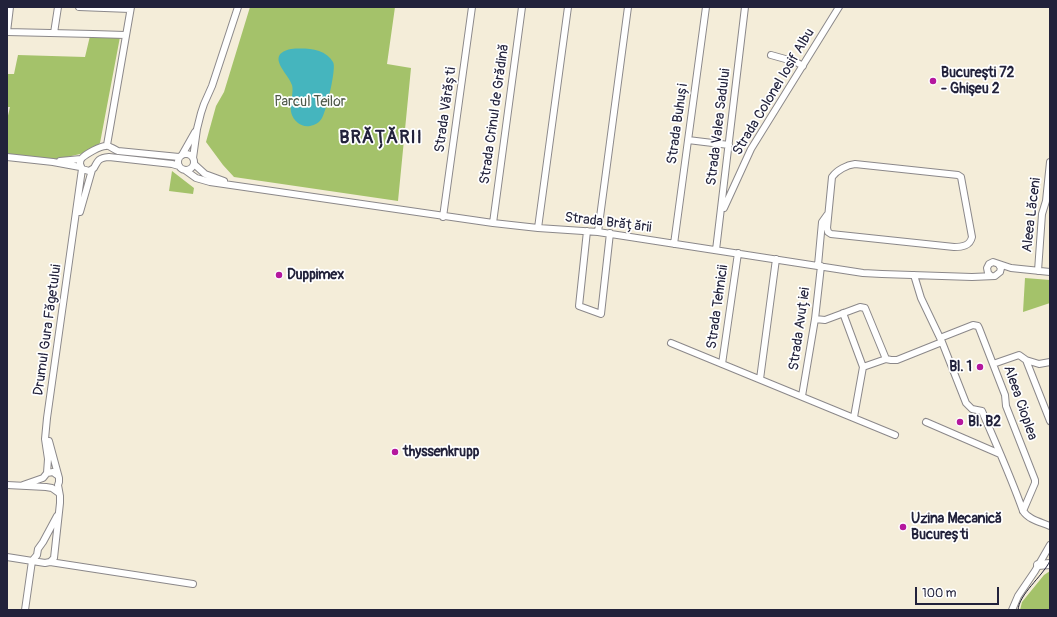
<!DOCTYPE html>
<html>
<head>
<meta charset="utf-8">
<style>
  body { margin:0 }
  #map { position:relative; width:1057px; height:617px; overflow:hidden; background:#f4edd9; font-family:Pangolin,sans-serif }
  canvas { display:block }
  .frame { position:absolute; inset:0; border:8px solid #22223b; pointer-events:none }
  .scale { position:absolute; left:915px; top:587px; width:84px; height:18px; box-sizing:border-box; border:2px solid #22223b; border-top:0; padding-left:5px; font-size:12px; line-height:14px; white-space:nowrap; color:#22223b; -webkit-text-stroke:3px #fff; paint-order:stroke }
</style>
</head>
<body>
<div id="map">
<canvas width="1057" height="617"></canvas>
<div class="frame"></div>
<div class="scale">100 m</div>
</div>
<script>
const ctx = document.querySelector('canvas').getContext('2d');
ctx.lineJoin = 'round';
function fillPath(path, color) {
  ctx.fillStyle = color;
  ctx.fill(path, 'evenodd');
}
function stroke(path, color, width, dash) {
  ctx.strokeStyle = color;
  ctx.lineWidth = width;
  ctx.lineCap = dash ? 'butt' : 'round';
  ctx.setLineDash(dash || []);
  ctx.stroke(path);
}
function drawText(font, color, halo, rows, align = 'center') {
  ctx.font = font + ' Pangolin,sans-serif';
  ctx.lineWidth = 3.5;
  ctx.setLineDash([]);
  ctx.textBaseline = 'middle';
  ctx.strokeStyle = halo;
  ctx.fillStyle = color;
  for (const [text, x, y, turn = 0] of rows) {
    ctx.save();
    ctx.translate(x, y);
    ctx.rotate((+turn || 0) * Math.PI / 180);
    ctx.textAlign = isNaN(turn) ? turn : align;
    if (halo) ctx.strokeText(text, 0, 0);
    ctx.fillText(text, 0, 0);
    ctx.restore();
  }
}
fillPath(new Path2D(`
  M250,7H395L387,64L411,68L398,201L234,177L223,165L206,142L216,106L224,92Z
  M90,36L120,37L100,143L96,146L84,153L55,160L7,155V120L10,107H7V74H14L18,55L85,57Z
  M172,171L194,188L193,194L169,191Z
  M1025,278L1050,280V303L1023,312Z
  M1050,571V610H1020L1022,602L1044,575Z`), '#a4c26a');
fillPath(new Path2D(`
  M291,49C305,48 325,48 333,62C337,67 326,112 322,118C319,123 315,125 310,126C305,127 301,125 298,123C284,111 295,97 292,85C289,74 264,55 291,49Z`), '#45b5be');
const minor = new Path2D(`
  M79,7L130,9
  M7,32L93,34L125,35
  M7,32L10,7
  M54,33L58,7
  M771,55L796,62L803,66
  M688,140L729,145
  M107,145L131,7
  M178 162a8 8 0 1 1 16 0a8 8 0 1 1-16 0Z
  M182,155L195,132
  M7,157L53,162L80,167
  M193,158L197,129L201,113L204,104L212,86L238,7
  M60,161L81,159
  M194,164L205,174L224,181
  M855,164L958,175L961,177L972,237C970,246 962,247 954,247L831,234L828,232L827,228L832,177C837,170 847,165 855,164Z
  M179,166L172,164L109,157C99,158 98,160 94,168L89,171L82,169L80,164C80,161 80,160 82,158C86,154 100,146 106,146C109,145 113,149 118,151L179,157
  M185,170L196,178L210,182L493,223L538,228L598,232L863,273L882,274L972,277L995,276L1000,272L1001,268L999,265
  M724,208L751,149L839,7
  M80,212L92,170
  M443,217L472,7
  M493,223L522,7
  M538,228L568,7
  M587,231L579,306L601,314L610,233
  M598,232L628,7
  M674,244L706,7
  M716,250L745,7
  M818,265L822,222L827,215
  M1038,271L1042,214L1046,201L1050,162
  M914,275L921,298L942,342L966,403L972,409L982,411C996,444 1011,477 1023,511C1029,520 1041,522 1050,526
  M991,276L988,273L987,268L989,264L993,262L1011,268L1050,272
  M843,313L863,367L854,417
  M815,319L825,320L860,307L865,308L886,359
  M940,338L973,325L978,326L979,328L1005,395L1006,406L1035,480V483L1023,511
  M671,343L895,435
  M1026,360L1039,364L1050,362
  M722,364L738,253
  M993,364L1019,355L1026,360L1050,421
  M863,367L886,359L891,360H897L942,342
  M760,379L776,259
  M802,396L815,319L821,266
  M926,422L1000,454
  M47,473L48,459L45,439L47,418L82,169
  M7,485L46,487L52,488L59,493
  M23,485L43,478L47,473L53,472L57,475
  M7,557L45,563L50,562L54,558L60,503V496L58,485L59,482V478L49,441
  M32,561L37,555L38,549L43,542L57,516
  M50,562L193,584
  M25,610L32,561
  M1012,610L1018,596L1035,571L1050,545`);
const major = new Path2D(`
  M1038,565L1050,564`);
stroke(minor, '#8b888a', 8);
stroke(major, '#8b888a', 10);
stroke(minor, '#fff', 6);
stroke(major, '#fff', 8);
stroke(new Path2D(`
  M1018,610C1019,594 1042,577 1050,561`), '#22223b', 1);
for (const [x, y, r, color] of [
  [933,81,4,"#b5179e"],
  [279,275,4,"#b5179e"],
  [980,367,4,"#b5179e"],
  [960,422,4,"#b5179e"],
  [395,452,4,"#b5179e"],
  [903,527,4,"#b5179e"]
]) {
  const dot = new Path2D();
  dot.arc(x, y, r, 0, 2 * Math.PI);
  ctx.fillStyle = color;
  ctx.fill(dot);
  stroke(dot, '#fff', 1.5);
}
drawText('bold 14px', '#22223b', '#fff', [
  ["Bucureşti 72",941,73],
  ["- Ghişeu 2",941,89],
  ["Duppimex",287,275],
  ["Bl. 1",972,367,"right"],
  ["Bl. B2",968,422],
  ["thyssenkrupp",403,452],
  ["Uzina Mecanică",911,519],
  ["București",911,535]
], 'left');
drawText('14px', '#22223b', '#fff', [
  ["Strada Colonel Iosif Albu",774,92,-59],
  ["Strada Vărăști",446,110,-82],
  ["Strada Crinul de Grădină",495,114,-82],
  ["Strada Buhuși",678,124,-82],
  ["Strada Valea Sadului",719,127,-83],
  ["Aleea Lăceni",1032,215,-83],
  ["Strada Brățării",608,223,7],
  ["Strada Tehnicii",718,307,-82],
  ["Strada Avuției",800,329,-82],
  ["Drumul Gura Făgetului",48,330,-82],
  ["Aleea Cioplea",1020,403,71]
]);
drawText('14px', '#505a4b', '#fff', [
  ["Parcul Teilor",310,102]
]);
ctx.letterSpacing = '1px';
drawText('bold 18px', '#22223b', '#fff', [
  ["BRĂȚĂRII",381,138]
]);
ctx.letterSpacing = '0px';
</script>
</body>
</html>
